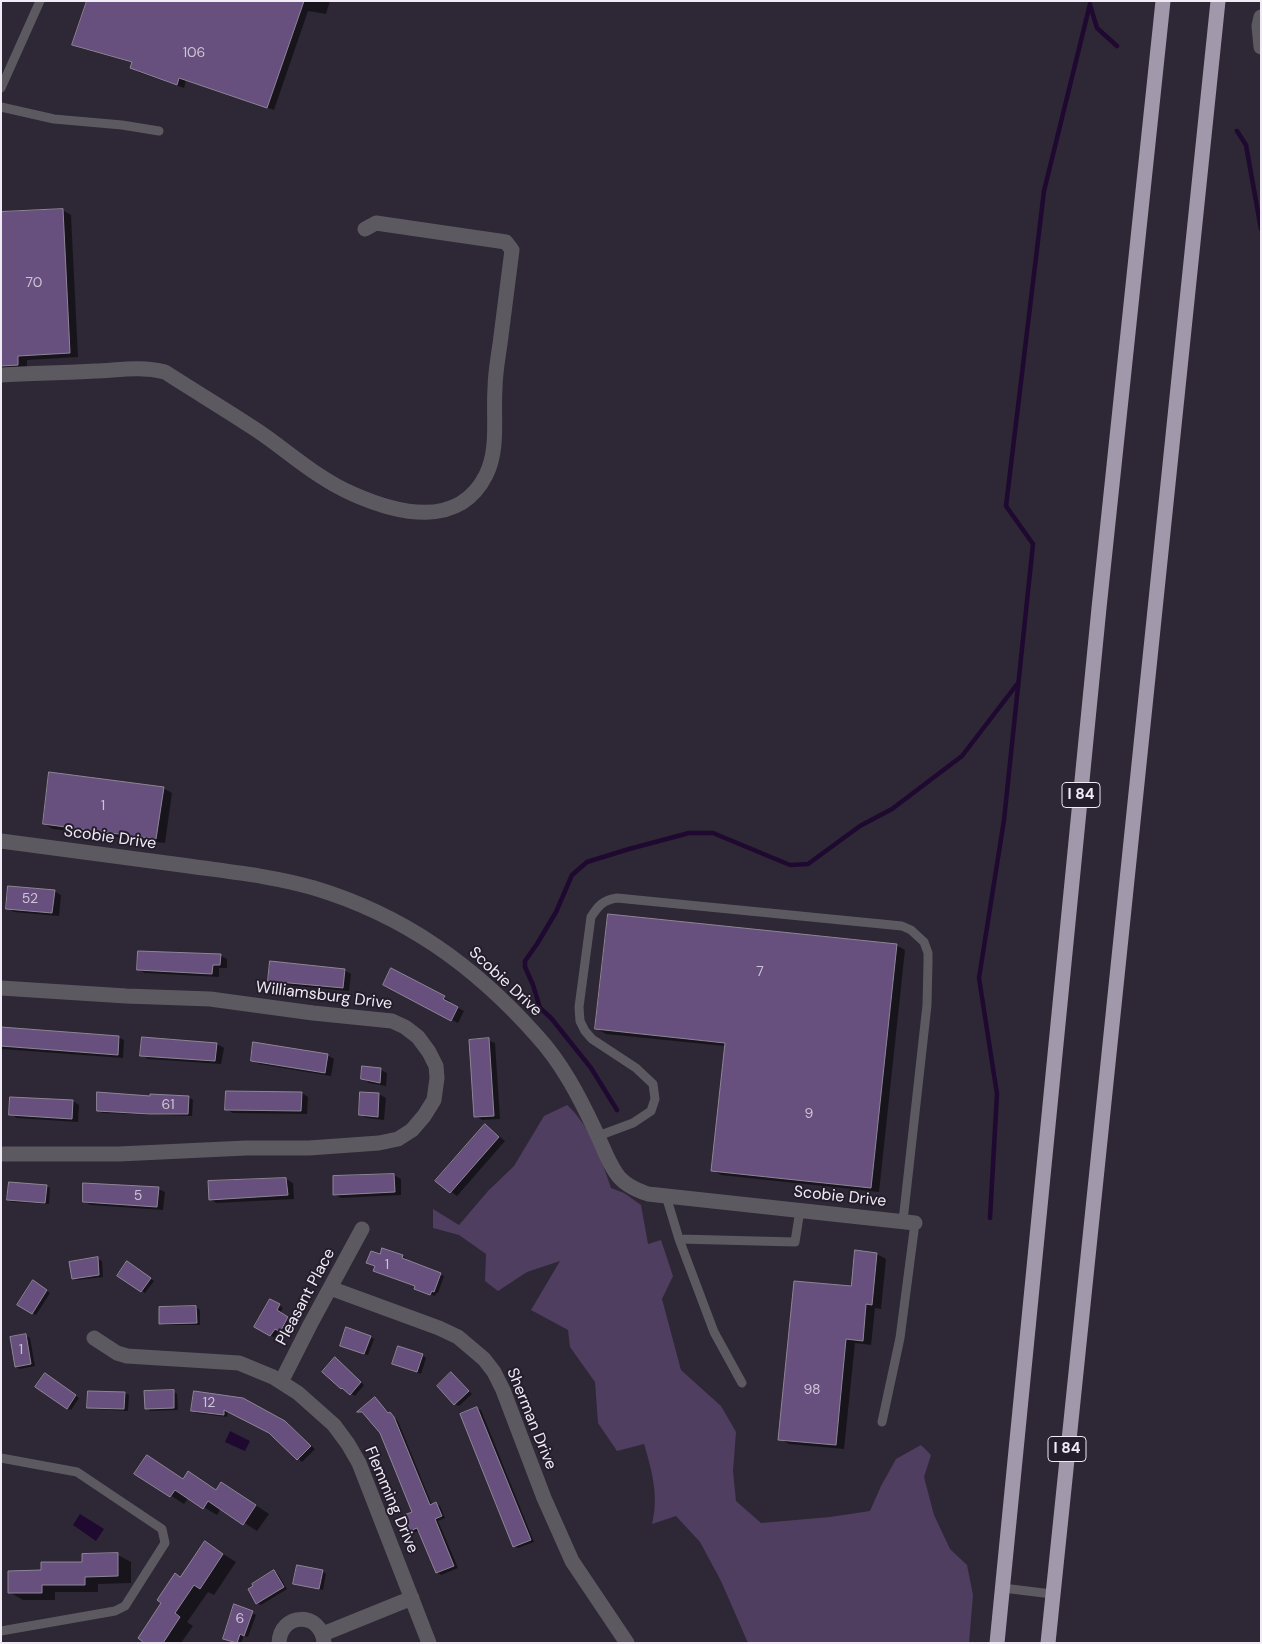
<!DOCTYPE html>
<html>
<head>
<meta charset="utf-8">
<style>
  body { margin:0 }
  #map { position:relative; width:1262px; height:1644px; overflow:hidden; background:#2e2735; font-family:"DM Sans",sans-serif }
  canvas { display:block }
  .frame { position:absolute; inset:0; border:2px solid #f0ebf5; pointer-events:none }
</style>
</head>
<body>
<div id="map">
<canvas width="1262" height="1644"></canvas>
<div class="frame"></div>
</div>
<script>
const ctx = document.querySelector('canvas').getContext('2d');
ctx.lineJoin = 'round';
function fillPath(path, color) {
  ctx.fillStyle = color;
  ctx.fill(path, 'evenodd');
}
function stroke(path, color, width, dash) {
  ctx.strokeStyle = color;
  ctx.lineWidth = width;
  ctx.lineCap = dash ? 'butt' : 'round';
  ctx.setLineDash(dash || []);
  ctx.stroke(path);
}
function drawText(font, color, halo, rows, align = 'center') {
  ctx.font = font + ' "DM Sans",sans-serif';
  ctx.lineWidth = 4;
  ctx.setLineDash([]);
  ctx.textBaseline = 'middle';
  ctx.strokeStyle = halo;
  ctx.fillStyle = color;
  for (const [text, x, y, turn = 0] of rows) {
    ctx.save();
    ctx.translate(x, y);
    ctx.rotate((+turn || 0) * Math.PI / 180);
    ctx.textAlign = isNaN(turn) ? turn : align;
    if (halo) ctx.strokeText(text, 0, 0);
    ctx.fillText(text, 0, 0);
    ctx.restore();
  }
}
fillPath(new Path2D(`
  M567,1105C590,1126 601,1158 611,1188L624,1193L641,1205L648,1244L661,1240L673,1276L662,1299L681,1370L721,1406L736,1432L733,1471L736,1501L761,1523L830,1517L870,1511L881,1486L896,1459L921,1445L931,1455L924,1477L934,1515L950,1549L967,1565L973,1595L969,1643H748L721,1581L700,1542L676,1516L652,1524C659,1496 652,1471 644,1444L617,1451L598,1423L595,1382L570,1347L568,1330L531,1310L560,1261L527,1272L498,1291L485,1281L486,1254L459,1235L433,1228V1209L459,1225L488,1191L514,1166L544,1116Z`), '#4f3e60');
fillPath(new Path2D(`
  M230,1431L250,1441L245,1451L225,1442Z
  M80,1514L104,1529L96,1541L73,1525Z`), '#1f0930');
fillPath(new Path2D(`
  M89,1H330L326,14L308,11L274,110L186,80L184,88L138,72L132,68L133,63L80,48L74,44Z
  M62,210L71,215L78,357L27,360V369L1,373V213Z
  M163,788L172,793L165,843L53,829L44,824Z
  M54,891L61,895L59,916L14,912L7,908Z
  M896,945L905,950L879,1192L721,1175L712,1170L725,1046L606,1034L597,1029Z
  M221,956L227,959V968H219V977L145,973L138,970Z
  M344,970L351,974L349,991L275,984L269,980Z
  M392,970L450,1001L449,1003L464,1011L458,1023L391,988Z
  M1,1028L118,1037L124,1040L123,1058L2,1049Z
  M143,1038L217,1044L224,1048L221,1064L148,1059L142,1055Z
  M488,1040L495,1043L500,1119L482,1120L476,1116Z
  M327,1055L334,1059L331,1076L259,1064L252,1060Z
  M381,1070L387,1073L386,1086L369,1083L363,1079Z
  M302,1093L308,1097L307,1114L233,1113L226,1109Z
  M362,1094H379L386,1098L384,1120L367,1118L360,1115Z
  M151,1097H189L193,1100L192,1116L102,1113L98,1110Z
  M73,1101L79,1105L78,1122L17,1118L10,1114Z
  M485,1125L505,1141L457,1196L437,1181Z
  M394,1175L401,1179V1195L341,1198L334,1194V1177Z
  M286,1179L293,1183L294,1199L216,1203L210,1199Z
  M46,1186L50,1188L49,1204L12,1202L8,1200Z
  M158,1189L165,1192L163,1210L91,1205L84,1202Z
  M877,1254L886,1259L881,1309L875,1308L871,1345L855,1343L844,1449L789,1444L780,1439L852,1287Z
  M381,1256H402L406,1258L405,1261L444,1276L438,1293H436L435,1296L420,1290L416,1286L368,1263Z
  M98,1259L102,1261L103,1277L77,1280L73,1278L71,1263Z
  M131,1265L154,1281L145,1293L119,1276Z
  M37,1284L50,1293L36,1315L19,1305Z
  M271,1300L283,1308L280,1313L292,1320L284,1333L279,1330L275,1338L255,1326Z
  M196,1307L200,1310V1325H164L160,1323V1308Z
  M26,1336L30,1338L35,1366L20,1369L16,1367Z
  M370,1337L374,1339L368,1355L345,1348Z
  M422,1355L426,1358L421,1374L393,1363Z
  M339,1361L364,1385L355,1396L342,1388L323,1372Z
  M451,1374L472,1394L459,1406L455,1404Z
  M49,1377L79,1398L71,1410L67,1408Z
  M173,1391L177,1394L178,1410L150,1411L146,1408Z
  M125,1393L129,1395L128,1411L93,1409L88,1407Z
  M242,1399L289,1425L315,1449L302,1462L271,1432L228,1411L227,1417L196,1413L192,1410Z
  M375,1399L398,1421L432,1505L436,1504L440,1506L445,1518L438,1521L458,1568L441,1575L437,1572L420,1531L415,1532L411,1530L414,1513L381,1433L365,1414L359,1412Z
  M477,1408L481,1410L534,1542L518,1548L514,1546Z
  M136,1473L184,1480L217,1491L222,1483L269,1514L257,1531L221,1508L217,1515L188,1498L184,1504Z
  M205,1543L236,1562L214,1595L208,1592L187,1622L193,1626L181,1643H146L163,1603Z
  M118,1555L131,1562V1583L98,1584V1592H55V1600H23L9,1592L42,1572Z
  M274,1571L278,1574L287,1589L261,1605L257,1603Z
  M322,1571L326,1574L323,1590L294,1583Z
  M252,1613L256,1615L248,1637L244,1636L241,1643L229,1640Z`), '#0007');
stroke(new Path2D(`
  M1090,5L1097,28L1117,46
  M1237,131L1246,145L1261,229
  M617,1110L591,1068L551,1018L540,1008L533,985L525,967V961L537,944L556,912L572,875L587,862L629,849L689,833H713L790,865L808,864L860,826L892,809L962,756L1018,683
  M990,1218L997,1094L979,978L1004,820L1033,544L1006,506L1044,191L1090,4`), '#1f0930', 4.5);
const building = new Path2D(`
  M87,1H304L267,108L179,78L177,85L130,68L132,62L72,45Z
  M63,209L70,353L18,356V365L1,366V212Z
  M49,772L164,787L156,839L43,824Z
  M8,886L55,890L52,913L6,909Z
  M608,914L897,944L871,1188L711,1171L725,1043L595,1029Z
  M138,951L221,954L220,965H213L212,974L137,970Z
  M270,961L345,969L343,988L268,981Z
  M391,968L445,996L443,999L458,1007L451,1021L383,985Z
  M1,1027L119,1036L118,1055L1,1046Z
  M142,1037L217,1043L215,1061L140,1056Z
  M489,1038L494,1116L474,1117L469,1040Z
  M253,1042L328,1054L325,1073L251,1061Z
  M362,1066L381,1068L380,1083L361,1079Z
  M226,1091L302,1092L301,1111L225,1110Z
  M97,1092L150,1096V1094L189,1096L188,1114H150L97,1111Z
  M360,1092L379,1093L378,1117L359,1115Z
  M10,1097L73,1100L72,1119L9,1115Z
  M485,1124L499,1137L450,1193L435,1181Z
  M394,1174L395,1192L333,1195V1176Z
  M286,1178L288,1195L209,1200L208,1181Z
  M9,1182L47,1185L45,1203L7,1200Z
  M83,1183L159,1187L157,1207L83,1202Z
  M382,1248L403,1255L402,1258L441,1273L434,1292L432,1291L430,1295L414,1289L415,1286L373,1271L375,1266L366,1263L371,1251L380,1254Z
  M855,1250L877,1253L872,1305L866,1304L863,1341L846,1339L836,1445L778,1440L794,1281L851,1286Z
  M98,1257L99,1275L72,1279L69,1262Z
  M127,1261L151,1278L141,1292L117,1276Z
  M33,1280L47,1290L32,1314L17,1305Z
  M270,1299L280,1304L277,1310L288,1317L280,1332L275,1329L270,1336L254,1327Z
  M196,1306L197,1323L159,1324V1307Z
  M346,1327L371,1336L364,1354L340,1346Z
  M26,1334L31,1364L15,1367L10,1337Z
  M398,1346L423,1354L417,1372L392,1364Z
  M335,1357L361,1382L350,1395L342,1388L341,1389L322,1372Z
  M451,1372L469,1391L454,1405L437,1386Z
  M45,1373L76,1395L67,1409L35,1387Z
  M174,1390V1408L145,1409L144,1391Z
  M88,1391L125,1392L124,1409L87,1408Z
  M194,1391L243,1398L285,1421L311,1446L297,1460L269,1433L224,1410V1415L191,1411Z
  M375,1397L388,1413L390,1412L394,1417L430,1505L436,1502L442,1516L435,1519L454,1566L436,1573L417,1528L410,1531L404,1515L412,1512L380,1433L362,1412H357Z
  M477,1407L531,1540L513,1547L460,1414Z
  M147,1455L183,1479L188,1471L216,1490L221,1482L256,1505L243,1525L208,1501L203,1509L175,1490L170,1497L134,1474Z
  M205,1541L223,1554L200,1589L194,1585L175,1613L180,1617L163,1643H144L138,1638L161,1603L157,1600L175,1573L180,1577Z
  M118,1553V1576L85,1577V1585H42V1593H8V1571L41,1570V1562H82V1554Z
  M297,1565L323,1570L319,1589L293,1584Z
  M274,1570L284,1587L256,1604L248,1589L253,1586L252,1584Z
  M234,1604L253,1611L244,1636L240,1634L237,1643L223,1639Z`);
fillPath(building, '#67507d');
stroke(building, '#8d8596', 1);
stroke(new Path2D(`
  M1,88L40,1
  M1,107L54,119L122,125L159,131
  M598,1136L633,1123L651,1111L655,1099L653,1084L636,1068L592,1039L585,1031L580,1021L579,1007L591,917C598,906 603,900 617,898L902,926L911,930L924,942L928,953V962L927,1005L903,1221
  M666,1196L679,1239L795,1242L800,1210
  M679,1239L714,1332L742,1383
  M882,1422L900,1338L915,1223
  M1,1458L77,1472L162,1529L165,1543L125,1606L115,1611L1,1631
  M1003,1588L1052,1594`), '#5d5960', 9);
stroke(new Path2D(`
  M1261,17L1259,26L1261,47
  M1,375C33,373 64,373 95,371C120,370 141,366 165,372C196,392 228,411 258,431C289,452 318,479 353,494C398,514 459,529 486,475C499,449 493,417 495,389C495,374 498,358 500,344C504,312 508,281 512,250L506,242L376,223L365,229
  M1,841C64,849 126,858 189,866C231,872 273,876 314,888C404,915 475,966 537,1036C562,1063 580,1098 595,1130C602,1144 607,1160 616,1173C623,1184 636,1190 648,1194L915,1223
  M1,988L126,996L210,999L313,1013L392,1021L405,1027L418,1037L429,1052L436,1066L437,1078L434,1100L424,1116L412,1130L398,1139L379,1143L309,1148H246L119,1154H1
  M330,1288L439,1328L458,1337L484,1359L494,1372L503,1390L544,1498L572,1561L627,1643
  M94,1338L117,1353L127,1356L239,1363L273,1377L298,1393L334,1425L348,1444L359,1463L429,1643
  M281,1382L311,1323L362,1229
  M323,1634L412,1598
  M279,1643C280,1612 322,1611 324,1643`), '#5d5960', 15);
stroke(new Path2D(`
  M997,1643L1099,608L1163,1
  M1048,1643C1103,1095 1161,548 1218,1`), '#a199ab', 15);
drawText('14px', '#cec4d7', null, [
  ["106",194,53],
  ["70",34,283],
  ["1",103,806],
  ["52",30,899],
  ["7",760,972],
  ["61",168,1105],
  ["9",809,1114],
  ["5",138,1196],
  ["1",387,1265],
  ["1",21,1350],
  ["98",812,1390],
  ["12",209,1403],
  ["6",240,1619]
]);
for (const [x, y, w] of [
  [1081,795,38],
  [1067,1449,38]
]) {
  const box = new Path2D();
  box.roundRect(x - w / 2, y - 12.5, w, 25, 4);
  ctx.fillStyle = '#241d2b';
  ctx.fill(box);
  stroke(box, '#f0ebf5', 1);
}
drawText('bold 15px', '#f0ebf5', null, [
  ["I 84",1081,795],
  ["I 84",1067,1449]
]);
drawText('16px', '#f0ebf5', '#241d2b', [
  ["Scobie Drive",110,838,8],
  ["Scobie Drive",505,982,43],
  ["Williamsburg Drive",324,996,7],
  ["Scobie Drive",840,1197,6],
  ["Pleasant Place",306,1297,-62],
  ["Sherman Drive",531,1419,68],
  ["Flemming Drive",391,1500,67]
]);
</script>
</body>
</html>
